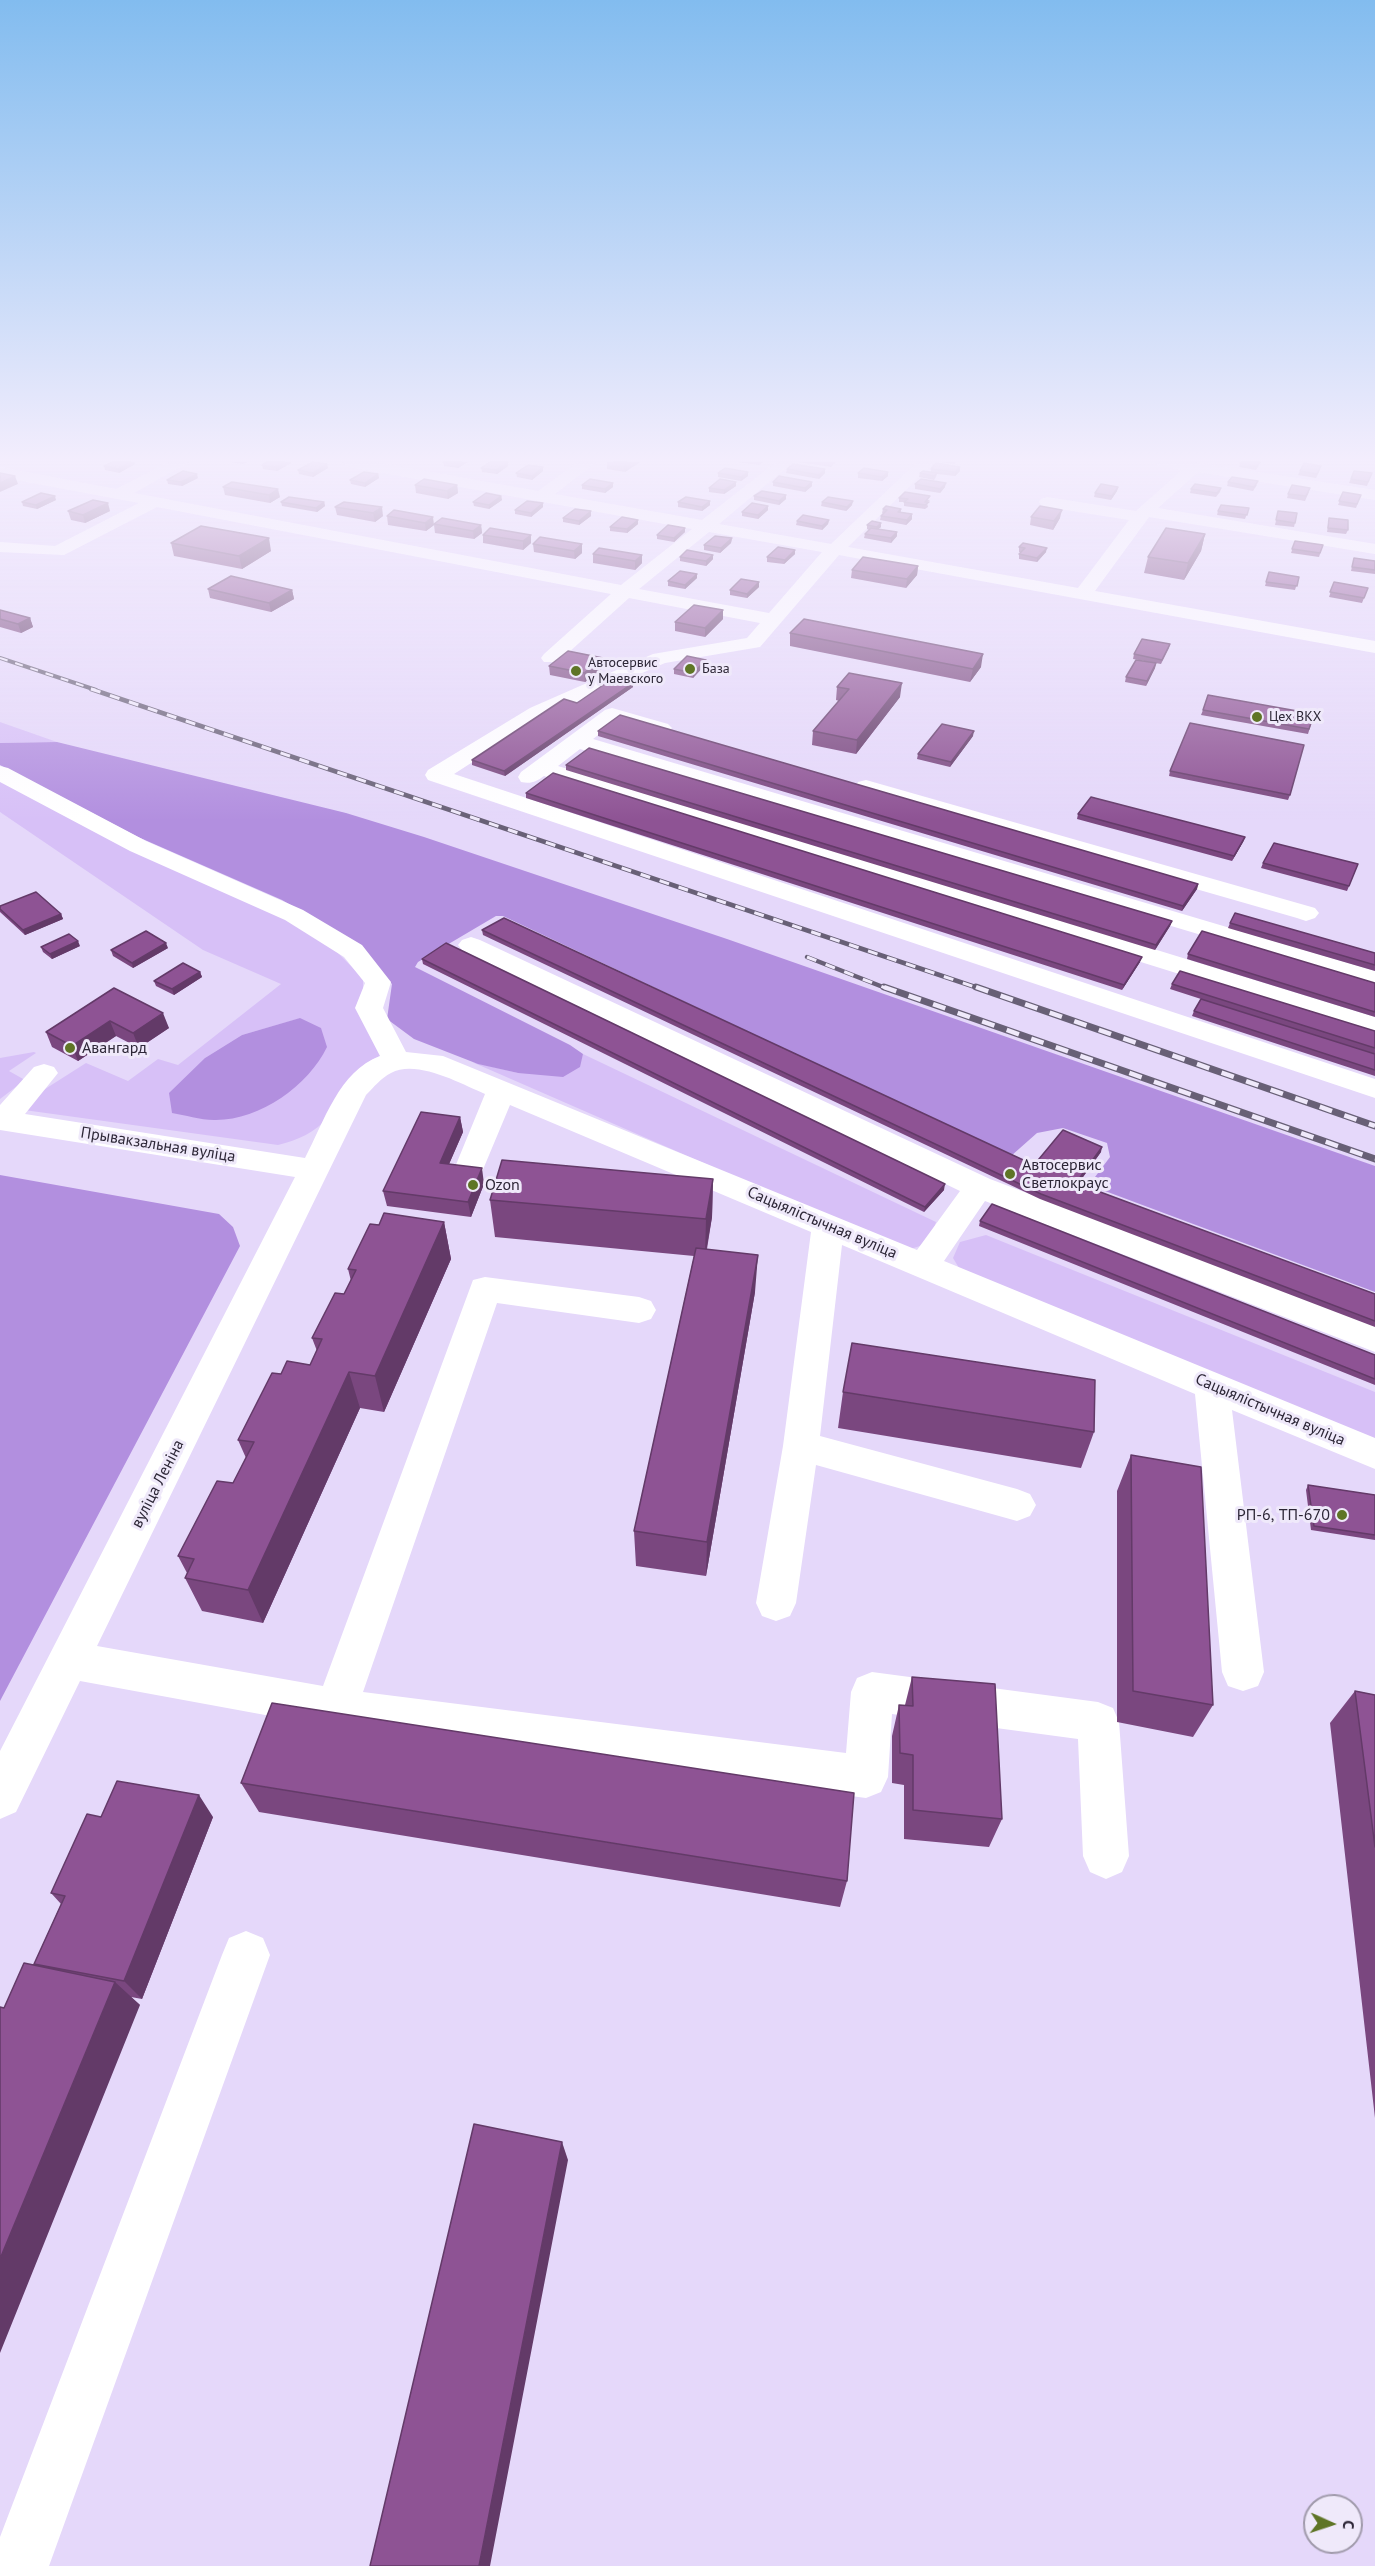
<!DOCTYPE html>
<html>
<head>
<meta charset="utf-8">
<style>
  body { margin:0 }
  #map { position:relative; width:1375px; height:2566px; overflow:hidden; background:#e5d8fa; font-family:"PT Sans",sans-serif }
  canvas { display:block }
  .north { position:absolute; left:1303px; top:2494px; width:60px; height:60px; box-sizing:border-box; background:#efe9fa; border:2px solid #a19bac; border-radius:50%; rotate:93deg; font-size:16px; font-weight:700; line-height:24px; text-align:center; color:#2d2737 }
  .north::after { content:''; display:block; margin:auto; width:21px; height:27px; background:#5f7526; clip-path:polygon(50% 0,100% 100%,50% 72%,0 100%) }
</style>
</head>
<body>
<div id="map">
<canvas width="1375" height="2566"></canvas>
<div class="north">С</div>
</div>
<script>
const ctx = document.querySelector('canvas').getContext('2d');
ctx.lineJoin = 'round';
function fillPath(path, color) {
  ctx.fillStyle = color;
  ctx.fill(path, 'evenodd');
}
function stroke(path, color, width, dash) {
  ctx.strokeStyle = color;
  ctx.lineWidth = width;
  ctx.lineCap = dash ? 'butt' : 'round';
  ctx.setLineDash(dash || []);
  ctx.stroke(path);
}
function drawText(font, color, halo, rows, align = 'center') {
  ctx.font = font + ' "PT Sans",sans-serif';
  ctx.lineWidth = 6;
  ctx.setLineDash([]);
  ctx.textBaseline = 'middle';
  ctx.strokeStyle = halo;
  ctx.fillStyle = color;
  for (const [text, x, y, turn = 0] of rows) {
    ctx.save();
    ctx.translate(x, y);
    ctx.rotate((+turn || 0) * Math.PI / 180);
    ctx.textAlign = isNaN(turn) ? turn : align;
    if (halo) ctx.strokeText(text, 0, 0);
    ctx.fillText(text, 0, 0);
    ctx.restore();
  }
}
fillPath(new Path2D(`
  M0,722L57,742L0,743Z
  M0,777L293,923L337,952L363,978V1013L382,1055C345,1070 350,1091 329,1116C315,1133 298,1140 278,1145L24,1110L31,1098L86,1063L128,1081L158,1059L178,1065L281,984L203,950L0,812ZM301,1018L205,1058L242,1035Z
  M34,1052L36,1053L9,1071L25,1080L0,1099V1058Z
  M583,1054L936,1222L930,1243L907,1250L896,1247L472,1062L518,1073L579,1067Z
  M986,1235L1375,1392V1444L962,1273L953,1258L960,1242Z`), '#d7c0f7');
fillPath(new Path2D(`
  M57,742L346,813L424,837L727,939L1375,1166V1292L1089,1185L1110,1157L1107,1143L1063,1128L1037,1133L1011,1156L503,916H496L418,962L415,967L570,1045L583,1054L580,1067L563,1077L518,1073L478,1064L414,1039L387,1019L392,984L347,938L282,900L138,837L0,765V743Z
  M300,1018L321,1028L327,1047C308,1086 259,1121 214,1120C200,1120 185,1115 172,1113L169,1093L205,1058L242,1035Z
  M0,1175L219,1214L233,1227L240,1246L0,1701Z`), '#b28fdf');
fillPath(new Path2D(`
  M169,462H189L134,493L621,585L692,529L350,467L342,462H375L538,491L578,462H596L555,494L702,520L776,462H793L719,524L831,544L917,462H934L848,547L1078,588L1129,520L1047,507L1041,505L1039,502L1041,499L1047,497L1136,511L1182,470L1158,465L1155,462H1192L1375,490V500L1198,472L1158,508L1375,544V554L1149,517L1095,591L1375,641V653L839,555L760,647L665,663L544,716L454,774L1375,1079V1098L428,780L425,775L428,770L530,708L653,654L747,638L760,623L629,598L558,662H544L541,658L544,654L611,594L157,507L64,555L0,552V542L55,546L139,503L0,477V467L116,489ZM709,532L822,552L769,613L639,589Z
  M612,708L668,724L672,728L668,732L661,734L615,722L593,739L1375,971V987L580,749L558,766L1375,1017V1035L544,776C536,782 531,784 521,782L518,777L521,772L605,710Z
  M0,766L8,768L146,841L303,910L362,945L391,982L383,1008L406,1052L443,1056L917,1250L960,1191L462,950L458,945L462,940L471,937L480,940L990,1179L1375,1325V1352L985,1201L944,1261L1375,1438V1469L1232,1410L1264,1672L1258,1686L1243,1691L1228,1686L1222,1672L1195,1394L842,1245L820,1436L1017,1489L1030,1494L1036,1505L1030,1516L1017,1521L816,1465L796,1603L790,1616L776,1621L762,1616L756,1603L783,1446L811,1232L510,1105L479,1179L468,1183L457,1179L453,1172L485,1094C461,1084 417,1059 391,1073C381,1078 374,1087 366,1095L97,1646L323,1686L473,1280L485,1277L639,1297L651,1301L656,1310L651,1319L639,1323L497,1303L363,1692L846,1753L851,1692L857,1678L872,1672L1098,1702L1113,1708L1119,1722L1129,1856L1122,1872L1106,1879L1090,1872L1083,1856L1078,1739L892,1714L888,1777L881,1792L866,1798L336,1728L80,1681L16,1812L0,1819V1751L295,1177L0,1130V1105L34,1067L44,1064L54,1067L58,1073L25,1114L305,1158C324,1122 339,1071 380,1056L355,1008L365,983L344,957L285,920L130,851L0,782Z
  M866,780L1315,908L1319,913L1315,918L1306,921L1297,918L858,792L855,787L858,782Z
  M246,1931L263,1938L270,1955L49,2566H0V2537L222,1955L229,1938Z`), '#fff');
const railFar2 = new Path2D(`
  M0,658L96,690`);
const railFar1 = new Path2D(`
  M91,689L981,989
  M807,957L888,989`);
const rail = new Path2D(`
  M884,987L1375,1159
  M976,987L1375,1126`);
stroke(railFar2, '#686076', 4);
stroke(railFar1, '#686076', 4.5);
stroke(rail, '#686076', 7);
stroke(railFar2, '#efe9fa', 2, [8]);
stroke(railFar1, '#efe9fa', 3, [10]);
stroke(rail, '#efe9fa', 4.5, [13]);
fillPath(new Path2D(`
  M231,462H248L243,464Z
  M443,462H468L458,468L444,466Z
  M508,462V466L497,474L482,472L481,468Z
  M607,462H640L625,472L607,469Z
  M737,462H763L759,465Z
  M798,462H836L831,467Z
  M941,462H956L954,464Z
  M1261,462L1256,470L1239,467L1240,463Z
  M291,463L277,471L263,469L262,465Z
  M135,464L119,473L105,470L104,466Z
  M327,464L328,468L313,477L299,474L298,470Z
  M787,469L825,473L819,479L786,473Z
  M931,469L960,471L955,476L937,474L936,477L934,480L919,477L920,473L931,472Z
  M1320,470L1316,478L1298,475L1300,471Z
  M543,471L532,480L517,477L516,473Z
  M1354,471L1372,473L1367,486L1349,483Z
  M748,472V476L741,481L718,477V473Z
  M858,473L888,476L882,481L858,478Z
  M378,474L379,478L365,487L351,484L350,480Z
  M198,478L182,486L168,484L167,480Z
  M232,482L280,497L270,503L225,495L223,487Z
  M736,482V486L724,494L709,492V488Z
  M773,482L812,486L805,492L773,486Z
  M1228,482L1257,485L1253,491L1227,486Z
  M915,484L945,487L940,493L915,489Z
  M415,485H457L458,493L448,499L416,493Z
  M582,485L613,487L605,493L582,489Z
  M1118,487L1117,491L1111,500L1094,497L1095,493Z
  M1221,488L1220,492L1216,497L1190,493L1191,489Z
  M1309,492L1305,501L1287,498L1288,494Z
  M1343,492L1361,495L1356,508L1338,505Z
  M501,496L502,500L489,509L474,506L473,502Z
  M754,496L786,499L779,505L754,500Z
  M899,498L930,500L927,502L928,507L925,509L904,506V502H899Z
  M56,500L37,509L23,506L22,502Z
  M710,501V505L702,511L678,507V502Z
  M281,502H324L325,506L317,512L282,506Z
  M344,502L383,516L375,522L337,515L335,507Z
  M822,502L852,505L846,511L821,506Z
  M768,506V510L758,519L742,516V512Z
  M543,507L531,517L515,514V510Z
  M1249,508L1245,519L1217,515L1218,511Z
  M883,509H901V512L912,514V519L906,525L880,520L881,516L883,513H882Z
  M68,511H110L85,523L71,520Z
  M1278,511L1295,523L1294,527L1275,525Z
  M387,516L434,524L481,525L482,533L474,539L435,533L434,525L426,531L388,525Z
  M591,516L579,525L563,522V518Z
  M1031,517L1060,518L1053,530L1030,525Z
  M1329,518L1348,530L1346,534L1327,532Z
  M638,520V524L627,533L610,531V527Z
  M829,520L828,524L822,530L796,525L797,521Z
  M881,523V527L878,529L897,536L891,543L864,538L865,534L869,530L867,529V525Z
  M685,532L674,542L657,539V535Z
  M1205,534L1201,551L1184,580L1144,573L1148,557Z
  M483,535H531V543L523,550L483,543Z
  M732,538L731,543L720,553L704,550V545Z
  M1295,541L1323,545L1319,557L1291,553Z
  M171,543L271,551L242,569L174,556Z
  M533,544H582V553L575,559L534,552Z
  M1019,547L1046,552L1037,562L1019,559V554L1022,552H1019Z
  M795,550V554L784,564L767,562V557Z
  M593,554L642,555V563L635,570L593,563Z
  M713,555V559L706,566L680,561V557Z
  M1354,558L1375,561V574L1351,571Z
  M918,566L917,575L906,588L851,578L852,570Z
  M1269,572L1299,577L1295,590L1265,586Z
  M697,578L685,589L668,586V581Z
  M1334,582L1368,588L1362,603L1329,597Z
  M759,587L747,598L730,595V590Z
  M208,589L292,590L294,599L271,612L210,598Z
  M0,610L30,618L33,627L21,633L0,627Z
  M723,619L705,637L675,631V622Z
  M790,633L981,667L970,682L790,646Z
  M1170,644L1169,648L1161,664L1133,659L1134,654Z
  M603,658V668L585,682L550,675L549,666Z
  M706,660V664L693,678L674,674V669Z
  M1156,663L1155,668L1146,686L1125,682L1126,677Z
  M633,683V687L505,776L472,765V760L577,703Z
  M837,687L900,697L856,754L812,745L813,731L839,701L836,700Z
  M1203,710L1314,714L1308,734L1201,715Z
  M598,731L1198,884L1197,889L1182,911L598,736Z
  M973,736L950,767L917,759L918,754Z
  M566,765L1172,921L1170,926L1155,950L566,770Z
  M1170,771L1290,795L1288,800L1169,776Z
  M526,793L1140,962L1122,990L526,798Z
  M1078,814L1245,837L1243,842L1232,861L1077,819Z
  M1263,863L1358,864L1347,891L1261,868Z
  M0,906L61,914L63,919L25,935L0,912Z
  M1230,923L1375,953V971L1228,928Z
  M482,930L1034,1165L1101,1152L1078,1184L1375,1294V1327L1040,1199L483,935Z
  M80,946L52,959L43,952L41,947Z
  M168,948L133,968L113,956L111,950Z
  M1188,954L1375,983V1017L1187,959Z
  M422,959L944,1190L924,1212L423,964Z
  M200,972L202,977L174,995L156,986L154,981Z
  M1172,984L1375,1031V1076L1192,1016L1194,1011L1201,999L1170,989Z
  M114,988L169,1028L139,1048L116,1036L78,1061L52,1047L46,1032Z
  M460,1117L463,1132L449,1164L484,1184L471,1217L387,1206L383,1191Z
  M713,1179L712,1217L707,1249L755,1292L706,1576L636,1566L634,1531L694,1256L495,1237L490,1200Z
  M980,1221L1375,1355V1385L979,1226Z
  M444,1222L451,1259L384,1412L360,1408L263,1623L202,1611L185,1578L187,1573L178,1556L233,1483L246,1458L238,1440L281,1374L310,1365L317,1351L312,1338L344,1294L351,1281L348,1269L379,1225Z
  M843,1392L1094,1432L1081,1468L838,1428Z
  M1131,1455L1213,1705L1193,1737L1117,1722V1491Z
  M1308,1485L1375,1495V1540L1311,1530L1306,1490Z
  M912,1677L1002,1819L989,1847L904,1839V1785L892,1783V1736L899,1705H905Z
  M1355,1691L1375,1695V2118L1330,1723Z
  M241,1783L847,1881L840,1907L259,1812Z
  M101,1817H213L142,1999L131,1997L140,2005L4,2008L35,1965L34,1964L61,1904L51,1893Z`), '#7a477f');
fillPath(new Path2D(`
  M131,462H134L135,464L119,473L118,469Z
  M285,462H291V463L277,471L276,467Z
  M462,462H468L458,468V464Z
  M508,462V466L497,474L496,470Z
  M627,462H640L625,472L624,464Z
  M327,464L328,468L313,477V473Z
  M543,467V471L532,480V476Z
  M960,467V471L955,476V472Z
  M825,469V473L819,479V475Z
  M748,472V476L741,481V477Z
  M888,472V476L882,481V477Z
  M197,474L198,478L182,486L181,482Z
  M378,474L379,478L365,487V483Z
  M15,476L18,484L0,492V483Z
  M736,482V486L724,494V490Z
  M812,482V486L805,492V488Z
  M613,483V487L605,493V489Z
  M946,483L945,487L940,493V489Z
  M457,485L458,493L448,499L447,491Z
  M1118,487L1117,491L1111,500L1112,496Z
  M278,489L280,497L270,503L269,495Z
  M786,495V499L779,505V501Z
  M55,496L56,500L37,509L36,505Z
  M501,496L502,500L489,509V505Z
  M710,501V505L702,511V507Z
  M853,501L852,505L846,511L847,507Z
  M324,502L325,506L317,512L316,508Z
  M108,503L110,511L85,523L83,515Z
  M543,503V507L531,517V513Z
  M768,506V510L758,519V515Z
  M382,507L383,516L375,522L373,513Z
  M1062,510L1060,518L1053,530L1054,521Z
  M591,511V516L579,525V521Z
  M912,514V519L906,525L907,520Z
  M433,517L434,525L426,531L425,523Z
  M638,520V524L627,533V529Z
  M829,520L828,524L822,530V526Z
  M881,523V527L876,531L877,527Z
  M481,525L482,533L474,539L473,531Z
  M685,528V532L674,542V538Z
  M897,532V536L891,543V538Z
  M1205,534L1201,551L1184,580L1188,563Z
  M531,535V543L523,550V541Z
  M269,538L271,551L242,569L239,556Z
  M732,538L731,543L720,553L721,548Z
  M582,544V553L575,559L574,551Z
  M1047,548L1046,552L1037,562V558Z
  M795,550V554L784,564L785,560Z
  M642,555V563L635,570V561Z
  M713,555V559L706,566V561Z
  M918,566L917,575L906,588L907,579Z
  M697,574V578L685,589V585Z
  M759,582V587L747,598V594Z
  M292,590L294,599L271,612L269,603Z
  M723,610V619L705,637V628Z
  M30,618L33,627L21,633L18,624Z
  M983,654L981,667L970,682L973,669Z
  M603,658V668L585,682L584,673Z
  M706,660V664L693,678V673Z
  M1156,663L1155,668L1146,686L1147,681Z
  M633,683V687L505,776L504,771Z
  M902,683L900,697L856,754L857,740Z
  M974,731L973,736L950,767L951,762Z
  M1245,837L1243,842L1232,861L1234,856Z
  M1198,884L1197,889L1182,911L1183,906Z
  M61,914L63,919L25,935L23,930Z
  M1172,921L1170,926L1155,950L1156,945Z
  M78,941L80,946L52,959L50,954Z
  M166,943L168,948L133,968L132,963Z
  M1142,957L1140,962L1122,990L1124,985Z
  M200,972L202,977L174,995L172,989Z
  M163,1013L169,1028L139,1048L133,1033Z
  M110,1021L116,1036L78,1061L72,1046Z
  M460,1117L463,1132L443,1178L440,1163Z
  M1102,1147L1101,1152L1075,1188L1076,1183Z
  M482,1168L484,1184L471,1217L468,1202Z
  M713,1179L712,1217L705,1257L706,1219Z
  M945,1184L944,1190L924,1212L925,1207Z
  M444,1222L451,1259L384,1412L375,1376Z
  M758,1255L755,1292L706,1576L707,1542Z
  M349,1372L360,1408L263,1623L248,1590Z
  M199,1795L213,1817L142,1999L124,1981Z
  M115,1982L140,2005L0,2353V2259Z
  M562,2142L568,2160L490,2566H479Z`), '#633a68');
const building = new Path2D(`
  M113,462H131L118,469L104,466Z
  M267,462H285L276,467L262,465Z
  M313,462L327,464L313,473L298,470Z
  M443,462H462L458,464Z
  M490,462H508L496,470L481,468Z
  M613,462H627L624,464Z
  M1241,462H1260L1257,466L1240,463Z
  M936,463L960,467L955,472L931,469Z
  M1304,463L1321,466L1317,474L1300,471Z
  M793,464L825,469L819,475L787,469Z
  M528,465L543,467L532,476L516,473Z
  M725,468L748,472L741,477L718,473Z
  M864,468L888,472L882,477L858,473Z
  M183,471L197,474L181,482L167,480Z
  M923,471L937,473L934,476L920,473Z
  M1354,471L1372,473L1368,482L1351,479Z
  M364,472L378,474L365,483L350,480Z
  M0,473L15,476L0,483Z
  M779,476L812,482L805,488L773,482Z
  M1232,477L1258,481L1254,487L1228,482Z
  M424,479L457,485L447,491L415,485Z
  M590,479L613,483L605,489L582,485Z
  M720,479L736,482L724,490L709,488Z
  M921,479L946,483L940,489L915,484Z
  M232,482L278,489L269,495L223,487Z
  M1101,484L1118,487L1112,496L1095,493Z
  M1195,484L1221,488L1217,493L1191,489Z
  M1292,485L1310,488L1306,496L1288,494Z
  M762,491L786,495L779,501L754,496Z
  M905,492L930,496L925,502H929L925,505L904,502L908,499L899,498Z
  M1343,492L1361,495L1357,504L1339,501Z
  M41,493L55,496L36,505L22,502Z
  M486,493L501,496L489,505L473,502Z
  M289,497L324,502L316,508L281,502Z
  M686,497L710,501L702,507L678,502Z
  M828,497L853,501L847,507L822,502Z
  M93,500L108,503L83,515L68,511Z
  M527,501L543,503L531,513L515,510Z
  M344,502L382,507L373,513L335,507Z
  M752,503L768,506L758,515L742,512Z
  M1221,505L1249,508L1247,515L1218,511Z
  M886,506L901,509L898,512L912,514L907,520L881,516L887,510L883,509Z
  M1040,506L1062,510L1054,521L1031,517Z
  M575,509L591,511L579,521L563,518Z
  M394,510L433,517L425,523L387,516Z
  M1278,511L1297,513L1295,523L1276,520Z
  M803,515L829,520L822,526L797,521Z
  M622,517L638,520L627,529L610,527Z
  M442,518L481,525L473,531L434,524Z
  M1329,518L1348,520V530L1328,528Z
  M872,521L881,523L877,527L867,525Z
  M668,525L685,528L674,538L657,535Z
  M201,526L269,538L239,556L171,543Z
  M490,528L531,535L523,541L483,535Z
  M871,528L897,532L891,538L865,534Z
  M1166,528L1205,534L1188,563L1148,557Z
  M715,536L732,538L721,548L704,545Z
  M540,537L582,544L574,551L533,544Z
  M1295,541L1323,545L1320,553L1292,549Z
  M1023,543L1047,548L1037,558L1019,554L1025,548L1019,547Z
  M778,547L795,550L785,560L767,557Z
  M599,548L642,555L635,561L593,554Z
  M687,550L713,555L706,561L680,557Z
  M863,557L918,566L907,579L852,570Z
  M1354,558L1375,561V570L1352,567Z
  M680,571L697,574L685,585L668,581Z
  M1269,572L1299,577L1297,586L1266,582Z
  M231,576L292,590L269,603L208,589Z
  M741,579L759,582L747,594L730,590Z
  M1334,582L1368,588L1364,598L1330,592Z
  M694,605L723,610L705,628L675,622Z
  M0,610L30,618L18,624L0,619Z
  M804,619L983,654L973,669L790,633Z
  M1142,639L1170,644L1162,660L1134,654Z
  M568,651L603,658L584,673L549,666Z
  M687,656L706,660L693,673L674,669Z
  M1136,660L1156,663L1147,681L1126,677Z
  M849,673L902,683L857,740L813,731L849,689L837,687Z
  M615,677L633,683L504,771L472,760L564,699L577,703Z
  M1208,695L1314,714L1309,729L1203,710Z
  M620,715L1198,884L1183,906L598,731Z
  M1190,723L1304,745L1290,795L1170,771Z
  M942,724L974,731L951,762L918,754Z
  M589,748L1172,921L1156,945L566,765Z
  M553,773L1142,957L1124,985L526,793Z
  M1091,797L1245,837L1234,856L1078,814Z
  M1274,843L1358,864L1349,886L1263,863Z
  M36,892L61,914L23,930L0,909V906Z
  M1235,913L1375,953V965L1230,923Z
  M504,918L1034,1165L1063,1130L1102,1147L1076,1183L1375,1294V1321L1041,1194L482,930Z
  M146,931L166,943L132,963L111,950Z
  M1202,931L1375,983V1012L1188,954Z
  M69,934L78,941L50,954L41,947Z
  M446,943L945,1184L925,1207L422,959Z
  M183,963L200,972L172,989L154,981Z
  M1180,971L1375,1031V1048L1172,984Z
  M114,988L163,1013L133,1033L110,1021L72,1046L46,1032Z
  M1201,999L1375,1054V1070L1194,1011Z
  M421,1112L460,1117L440,1163L482,1168L468,1202L383,1191Z
  M502,1160L713,1179L706,1219L490,1200Z
  M992,1204L1375,1355V1379L980,1221Z
  M384,1213L444,1222L375,1376L349,1372L248,1590L185,1578L194,1559L178,1556L217,1481L233,1483L254,1442L238,1440L272,1373L281,1374L287,1361L310,1365L322,1339L312,1338L335,1293L344,1294L356,1270L348,1269L370,1224L379,1225Z
  M696,1248L758,1255L707,1542L634,1531Z
  M852,1343L1095,1380L1094,1432L843,1392Z
  M1131,1455L1201,1467L1213,1705L1133,1691Z
  M1308,1485L1375,1495V1535L1314,1526Z
  M912,1677L995,1684L1002,1819L913,1810V1755L900,1753L899,1705L913,1706Z
  M1355,1691L1375,1695V1847Z
  M272,1703L854,1793L847,1881L241,1783Z
  M117,1781L199,1795L124,1981L34,1964L65,1896L51,1893L87,1814L101,1817Z
  M24,1963L115,1982L0,2259V2007L4,2008Z
  M474,2124L562,2142L479,2566H370Z`);
fillPath(building, '#8e5394');
stroke(building, '#633a68', 1.5);
const sky = ctx.createLinearGradient(0, 0, 0, 821);
sky.addColorStop(0, '#82bcef');
sky.addColorStop(0.56, '#f3edfd');
sky.addColorStop(1, '#f3edfd00');
ctx.fillStyle = sky;
ctx.fillRect(0, 0, 1375, 821);
for (const [x, y, r, color] of [
  [690,669,6,"#5f7526"],
  [576,671,6,"#5f7526"],
  [1257,717,6,"#5f7526"],
  [70,1048,6,"#5f7526"],
  [1010,1174,6,"#5f7526"],
  [473,1185,6,"#5f7526"],
  [1342,1515,6,"#5f7526"]
]) {
  const dot = new Path2D();
  dot.arc(x, y, r, 0, 2 * Math.PI);
  ctx.fillStyle = color;
  ctx.fill(dot);
  stroke(dot, '#efe9fa', 2);
}
drawText('14px', '#2d2737', '#efe9fa', [
  ["Автосервис",588,663],
  ["у Маевского",588,679],
  ["База",702,669],
  ["Цех ВКХ",1269,717]
], 'left');
drawText('16px', '#2d2737', '#efe9fa', [
  ["Авангард",82,1048],
  ["Автосервис",1022,1165],
  ["Светлокраус",1022,1183],
  ["Ozon",485,1185],
  ["РП-6, ТП-670",1330,1515,"right"]
], 'left');
drawText('16px', '#2d2737', '#efe9fa', [
  ["Прывакзальная вуліца",158,1145,9],
  ["Сацыялістычная вуліца",822,1223,23],
  ["Сацыялістычная вуліца",1270,1410,23],
  ["вуліца Леніна",158,1484,-63]
]);
</script>
</body>
</html>
